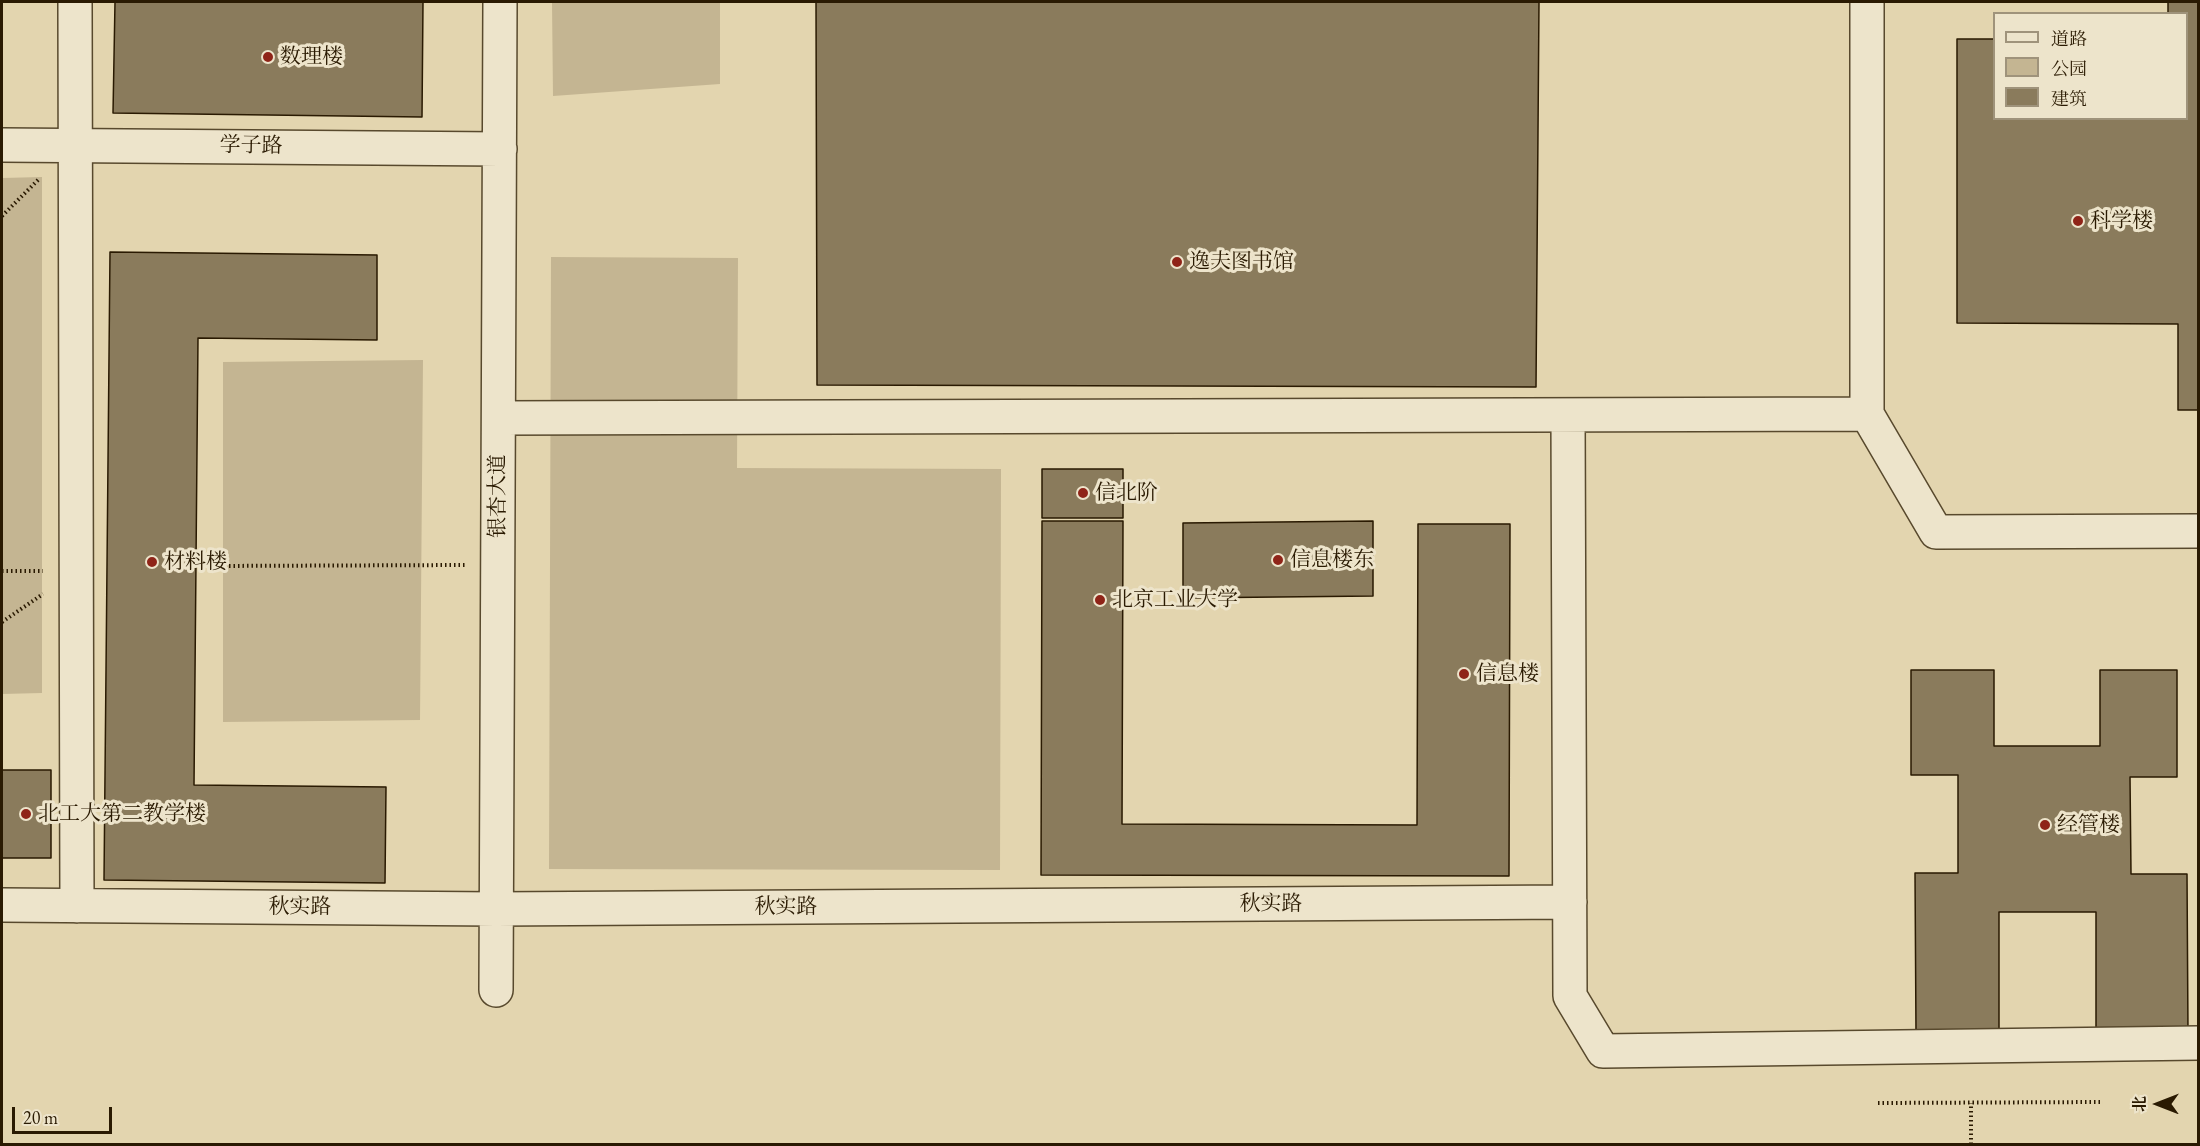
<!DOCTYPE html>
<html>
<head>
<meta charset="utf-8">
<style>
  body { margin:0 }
  #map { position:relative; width:2200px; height:1146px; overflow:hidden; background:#e3d5af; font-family:"EB Garamond","Noto Serif SC",serif }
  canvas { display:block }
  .frame { position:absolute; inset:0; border:3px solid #2a1a02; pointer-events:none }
  .legend { position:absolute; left:1993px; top:12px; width:195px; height:108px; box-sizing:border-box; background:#ede4cb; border:2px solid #9f937b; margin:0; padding:8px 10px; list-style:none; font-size:18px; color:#2a1a02 }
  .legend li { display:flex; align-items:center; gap:12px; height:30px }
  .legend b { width:30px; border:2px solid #9f937b }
  .north { position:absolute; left:2128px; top:1074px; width:60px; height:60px; -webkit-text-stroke:4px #ede4cb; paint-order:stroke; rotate:270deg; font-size:16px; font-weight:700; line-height:24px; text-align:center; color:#2a1a02 }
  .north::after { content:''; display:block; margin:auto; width:21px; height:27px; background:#2a1a02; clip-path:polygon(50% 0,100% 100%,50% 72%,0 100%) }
  .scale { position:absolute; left:12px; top:1107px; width:100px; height:27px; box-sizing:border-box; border:3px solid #2a1a02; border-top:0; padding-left:8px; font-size:18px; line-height:21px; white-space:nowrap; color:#2a1a02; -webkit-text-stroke:4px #ede4cb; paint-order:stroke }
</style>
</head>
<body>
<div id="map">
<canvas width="2200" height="1146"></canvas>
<div class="frame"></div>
<ul class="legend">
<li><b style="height:8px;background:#ede4cb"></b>道路</li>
<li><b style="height:16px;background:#c4b592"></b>公园</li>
<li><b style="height:16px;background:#8a7b5c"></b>建筑</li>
</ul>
<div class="north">北</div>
<div class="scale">20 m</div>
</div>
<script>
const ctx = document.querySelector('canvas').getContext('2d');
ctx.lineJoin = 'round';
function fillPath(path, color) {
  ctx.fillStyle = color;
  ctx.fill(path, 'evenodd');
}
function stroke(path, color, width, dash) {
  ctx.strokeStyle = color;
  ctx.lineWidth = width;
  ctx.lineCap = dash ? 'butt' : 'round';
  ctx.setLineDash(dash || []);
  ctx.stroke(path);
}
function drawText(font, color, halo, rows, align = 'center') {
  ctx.font = font + ' "EB Garamond","Noto Serif SC",serif';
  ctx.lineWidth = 6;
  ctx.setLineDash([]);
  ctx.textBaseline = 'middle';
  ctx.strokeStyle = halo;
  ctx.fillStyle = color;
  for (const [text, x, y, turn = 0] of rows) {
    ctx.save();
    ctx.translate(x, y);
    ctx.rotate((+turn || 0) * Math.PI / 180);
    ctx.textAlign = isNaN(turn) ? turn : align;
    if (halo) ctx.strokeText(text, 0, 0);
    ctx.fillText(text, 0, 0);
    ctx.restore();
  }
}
fillPath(new Path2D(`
  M552,2H720V84L553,96Z
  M42,177V693L2,694V178Z
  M551,257L738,258L737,468L1001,469L1000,870L549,869Z
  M423,360L420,720L223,722V362Z`), '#c4b592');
const building = new Path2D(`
  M115,2H423L422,117L113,113Z
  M816,2H1539L1536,387L817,385Z
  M2168,2H2198V410H2178V324L1957,323V39H1994V118H2186V14H2168Z
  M110,252L377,255V340L198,338L194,785L386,787L385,883L104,880Z
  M1042,469H1123V518H1042Z
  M1042,521H1123L1122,824L1417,825L1418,524H1510L1509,876L1041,875Z
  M1373,521V596L1183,598V523Z
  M1911,670H1994V746H2100V670H2177V777H2130L2131,874H2187L2188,1034H2096V912H1999V1033H1916L1915,873H1958V775H1911Z
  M2,770H51V858H2Z`);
fillPath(building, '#8a7b5c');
stroke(building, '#2a1a02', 1.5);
const minor = new Path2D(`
  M75,2L77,906
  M1867,2V414L1936,532L2198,531
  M2,145L500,149
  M1568,415L1570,996L1603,1051L2198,1043
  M499,418L1867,414
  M2,905L496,909L1570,902
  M496,990L500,2`);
stroke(minor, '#58492d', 36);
stroke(new Path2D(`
  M2,216L40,178
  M211,566L465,565
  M2,571H43
  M2,622L43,594
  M1878,1103L2103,1102`), '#2a1a02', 4, [1.5, 3]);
stroke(minor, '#ede4cb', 33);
stroke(new Path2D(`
  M1971,1144V1103`), '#2a1a02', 4, [1.5, 3]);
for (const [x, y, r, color] of [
  [268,57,6,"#8f2418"],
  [2078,221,6,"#8f2418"],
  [1177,262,6,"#8f2418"],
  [1083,493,6,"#8f2418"],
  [1278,560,6,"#8f2418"],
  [152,562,6,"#8f2418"],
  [1100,600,6,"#8f2418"],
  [1464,674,6,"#8f2418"],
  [26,814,6,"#8f2418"],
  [2045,825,6,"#8f2418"]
]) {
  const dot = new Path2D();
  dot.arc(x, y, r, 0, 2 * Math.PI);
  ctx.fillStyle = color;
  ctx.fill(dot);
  stroke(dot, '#ede4cb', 2);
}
drawText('21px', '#2a1a02', '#ede4cb', [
  ["数理楼",280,57],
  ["科学楼",2090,221],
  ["逸夫图书馆",1189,262],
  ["信北阶",1095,493],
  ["信息楼东",1290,560],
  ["材料楼",164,562],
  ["北京工业大学",1112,600],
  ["信息楼",1476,674],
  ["北工大第二教学楼",38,814],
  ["经管楼",2057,825]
], 'left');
drawText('21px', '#2a1a02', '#ede4cb', [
  ["学子路",251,146,1],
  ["银杏大道",498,496,-90],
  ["秋实路",1271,904],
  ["秋实路",300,907],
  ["秋实路",786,907]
]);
</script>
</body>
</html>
